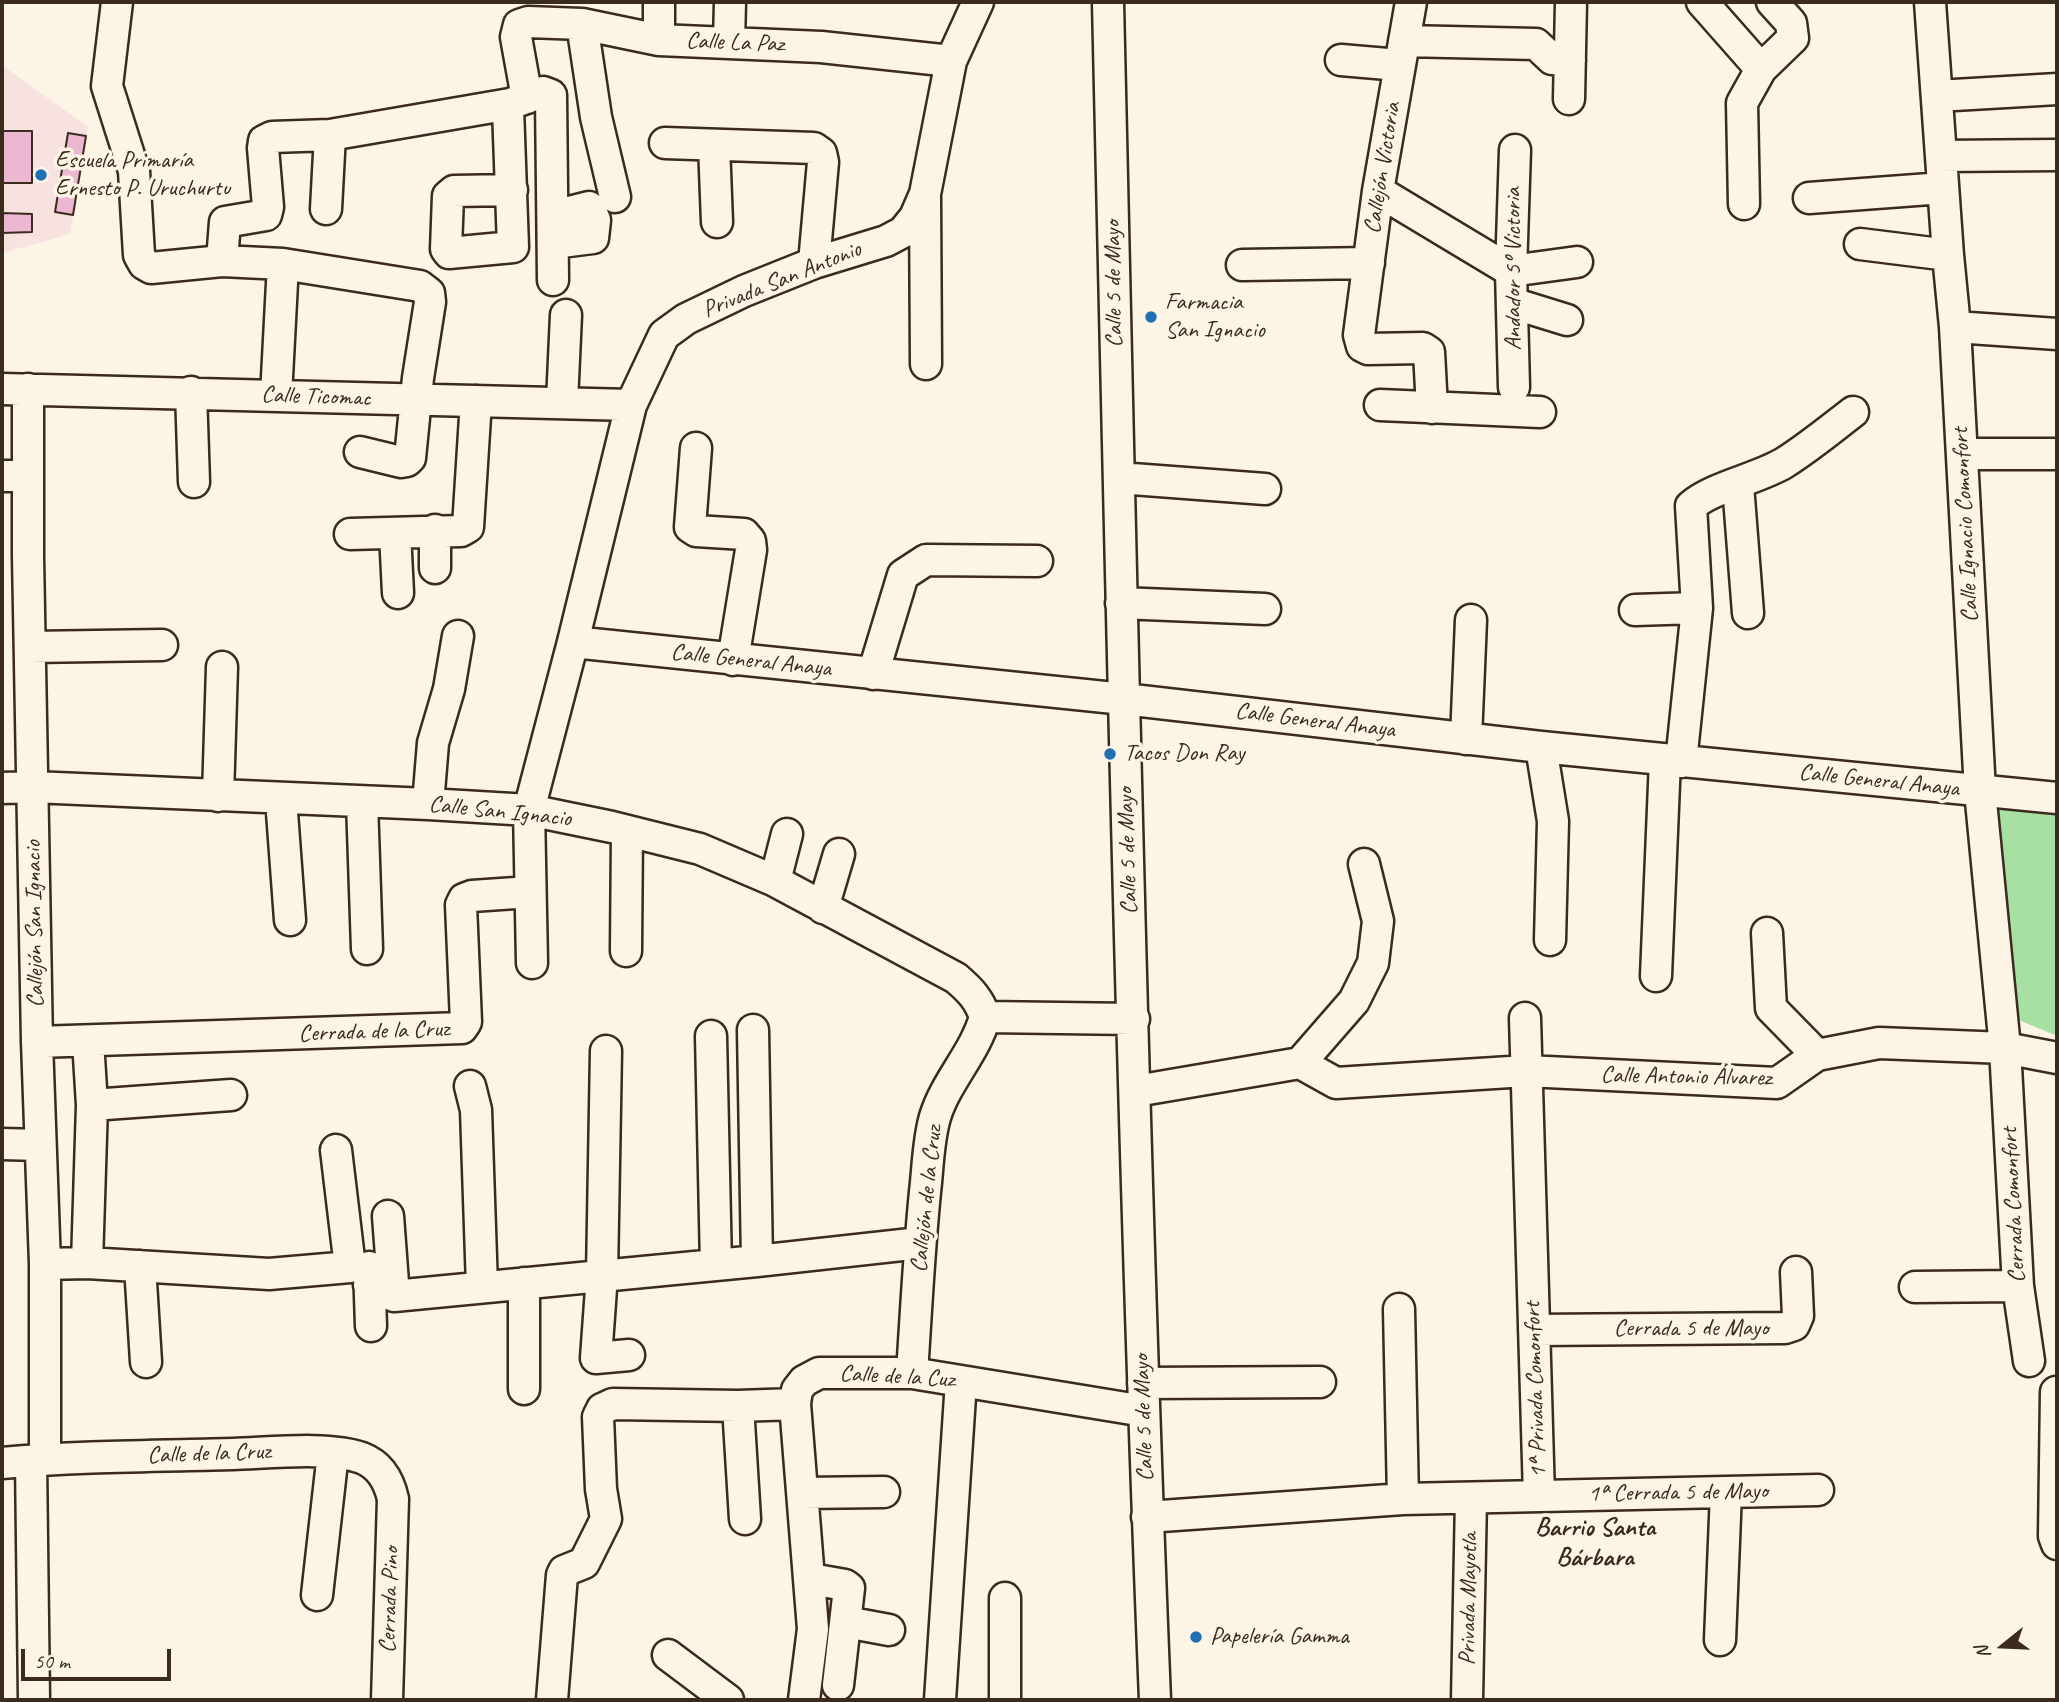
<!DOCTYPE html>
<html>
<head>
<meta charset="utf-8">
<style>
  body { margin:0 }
  #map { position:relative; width:2059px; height:1702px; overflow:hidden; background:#fcf5e5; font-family:Caveat,sans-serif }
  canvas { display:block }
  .frame { position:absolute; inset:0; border:4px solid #3b2a1e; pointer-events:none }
  .north { position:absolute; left:1968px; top:1611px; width:70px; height:70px; -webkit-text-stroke:5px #fcf5e5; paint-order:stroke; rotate:252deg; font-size:19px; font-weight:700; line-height:28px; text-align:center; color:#3b2a1e }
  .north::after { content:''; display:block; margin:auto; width:24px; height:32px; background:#3b2a1e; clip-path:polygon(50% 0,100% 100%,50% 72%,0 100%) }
  .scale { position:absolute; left:21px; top:1649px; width:150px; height:32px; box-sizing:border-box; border:4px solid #3b2a1e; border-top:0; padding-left:9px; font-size:21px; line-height:24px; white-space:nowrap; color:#3b2a1e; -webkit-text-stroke:5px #fcf5e5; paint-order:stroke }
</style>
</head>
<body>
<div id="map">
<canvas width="2059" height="1702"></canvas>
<div class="frame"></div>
<div class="north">N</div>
<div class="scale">50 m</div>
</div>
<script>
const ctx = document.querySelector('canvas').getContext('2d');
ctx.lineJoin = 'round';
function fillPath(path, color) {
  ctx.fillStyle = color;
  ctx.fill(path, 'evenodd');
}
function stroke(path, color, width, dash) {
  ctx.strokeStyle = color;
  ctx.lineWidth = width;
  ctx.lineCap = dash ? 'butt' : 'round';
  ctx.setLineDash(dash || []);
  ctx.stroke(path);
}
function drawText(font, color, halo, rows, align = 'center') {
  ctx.font = font + ' Caveat,sans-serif';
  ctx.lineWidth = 7;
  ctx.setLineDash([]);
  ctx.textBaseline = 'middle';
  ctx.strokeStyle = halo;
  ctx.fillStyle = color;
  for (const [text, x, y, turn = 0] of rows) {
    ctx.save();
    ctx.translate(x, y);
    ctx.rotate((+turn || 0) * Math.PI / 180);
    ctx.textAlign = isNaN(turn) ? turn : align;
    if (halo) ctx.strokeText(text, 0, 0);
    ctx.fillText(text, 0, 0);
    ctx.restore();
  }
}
fillPath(new Path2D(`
  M2,65L88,127L70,234L2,253Z`), '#f7e2df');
fillPath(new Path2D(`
  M1991,795L2057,802V1036L2009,1016Z`), '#a8e0a4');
const building = new Path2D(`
  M2,131H32V183H2Z
  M68,133L86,136L73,215L55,212Z
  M2,213L32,214V232L2,233Z`);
fillPath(building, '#ecb7d1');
stroke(building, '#3b2a1e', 2);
const minor = new Path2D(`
  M117,2L107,86L134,171L139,255L144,264L151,268L222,261L283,264L420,286L429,293L430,302L418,378L410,458L407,461L401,462L360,452
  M1108,2C1121,568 1132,1134 1155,1700
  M1411,2L1378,191L1359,335L1362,346L1368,349L1423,348L1429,352L1432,408
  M1702,2L1761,69L1742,103L1744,204
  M1930,2L1948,255L1955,327L1980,791L2005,1048L2018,1286L2029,1361
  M582,24L596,117L615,197
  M659,40V2
  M1404,41L1536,44L1552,59L1570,60
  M729,42L730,2
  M1341,60L1399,65
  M1761,69L1793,38L1791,23L1772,2
  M1937,96L2057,89
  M527,98L516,37L519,25L528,22L582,24L659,40L821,47L951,61
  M1569,99L1571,2
  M665,143L814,148L821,153L823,162L814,263
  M714,145L717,222
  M1941,156L2057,155
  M512,190L454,191L448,196L446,249L449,253L513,247L508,108L510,104L543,92L551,95L553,280
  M1378,191L1511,271L1577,262
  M925,197L926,364
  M1809,198L1943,188
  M326,209L330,135
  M553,216L589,207L595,220L593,238L553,243
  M1860,244L1948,255
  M222,261L225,222L266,215L268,207L263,148L264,141L272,137L330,135L510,104
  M1242,265L1369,263
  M1512,303L1567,320
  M1955,327L2057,334
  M1514,387L1511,271L1515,150
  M2,389L631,405
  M28,389V556L37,1042L45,1264V1459
  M191,392L194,482
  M276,396L283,264
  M562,402L566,315
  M1380,405L1540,412
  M696,448L690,527L696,531L744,534L750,541L751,550L733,660
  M1962,454H2057
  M2,476H28
  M1119,478L1265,489
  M1738,485L1748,613
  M395,533L398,593
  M350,534L461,531L468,527L476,401
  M435,568V530
  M1121,603L1265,609
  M1635,610L1697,608
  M573,642L1124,699L1541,747L2057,798
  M30,647L162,645
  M873,674L903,575L926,560L1037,561
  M1466,739L1471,620
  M1541,747L1553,821L1550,940
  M1681,762L1697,608L1691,506C1713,487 1757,479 1784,463C1808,448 1831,429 1853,412
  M2,788L33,787L428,804L529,810L612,827L700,849L775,881L956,978C970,990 979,999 985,1017
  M218,796L222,667
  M281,799L290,920
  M362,802L367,949
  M428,804L433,743L449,689L458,636
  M775,881L787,834
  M823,908L839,854
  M1767,933L1771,1008L1817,1055
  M626,951L627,831
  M532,963L529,810L573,642L631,405L664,335L686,319L744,291L814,263L886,241L903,232L915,217L925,194L951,61L978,2
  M1656,976L1665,760
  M1525,1018L1539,1496
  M753,1030L757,1261
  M711,1036L716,1265
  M37,1042L462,1028L466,1022L461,905L464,899L472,896L530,892
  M606,1051L602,1275L596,1358L629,1355
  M1300,1063L1336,1083L1526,1071L1777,1083L1817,1055L1879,1043L2005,1048L2057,1058
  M470,1086L476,1110L482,1287
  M1136,1091L1300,1063L1354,1001L1373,963L1378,921L1364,864
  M92,1105L231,1095
  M2,1144L40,1145
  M388,1216L394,1296
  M87,1263L92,1105L88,1041
  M45,1264L87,1263L269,1274L350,1267L336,1150
  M140,1266L146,1362
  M369,1267L371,1326
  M524,1283V1389
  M369,1285L394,1296L757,1261L920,1243
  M1915,1287L2018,1286
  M1399,1309L1403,1499
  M1534,1330L1785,1328L1794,1325L1798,1316L1796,1272
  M912,1373C916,1313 919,1252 925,1192C928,1167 928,1141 935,1117C946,1081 975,1053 985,1017L1134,1019
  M1143,1383L1320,1382
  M2056,1392L2054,1536L2057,1544
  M738,1406L745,1519
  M31,1461L34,1700
  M2,1463C79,1456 156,1456 233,1454C269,1453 329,1446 362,1458C380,1465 389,1481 393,1499L387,1700
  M803,1493L884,1492
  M1147,1517L1403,1499L1818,1490
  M811,1579L845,1585L849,1588L838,1685
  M317,1595L333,1453
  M846,1622L889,1630
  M1720,1640L1726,1492
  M668,1655L728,1700
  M552,1700L562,1575L564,1571L584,1563L606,1519L601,1489L598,1417L602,1409L613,1404L738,1406L795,1404
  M804,1700L813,1629L795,1404L797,1390L804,1381L819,1373H912L1144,1411
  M940,1700L961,1381
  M1005,1700V1598
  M1467,1700L1471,1498`);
stroke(minor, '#3b2a1e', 35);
stroke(minor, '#fcf5e5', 30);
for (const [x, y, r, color] of [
  [41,175,7,"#1f6fb2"],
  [1151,317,7,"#1f6fb2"],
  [1110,754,7,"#1f6fb2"],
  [1196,1637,7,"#1f6fb2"]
]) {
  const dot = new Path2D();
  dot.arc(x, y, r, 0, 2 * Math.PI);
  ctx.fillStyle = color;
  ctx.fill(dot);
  stroke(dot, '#fcf5e5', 2.5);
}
drawText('24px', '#3b2a1e', '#fcf5e5', [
  ["Calle La Paz",735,43,2],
  ["Callejón Victoria",1383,168,-81],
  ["Andador 5º Victoria",1514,269,-90],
  ["Privada San Antonio",782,280,-22],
  ["Calle 5 de Mayo",1114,284,-91],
  ["Calle Ticomac",316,397,2],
  ["Calle Ignacio Comonfort",1966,525,-93],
  ["Calle General Anaya",751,661,6],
  ["Calle General Anaya",1315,721,7],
  ["Calle General Anaya",1879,781,6],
  ["Calle San Ignacio",500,812,6],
  ["Calle 5 de Mayo",1128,851,-92],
  ["Callejón San Ignacio",35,924,-91],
  ["Cerrada de la Cruz",374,1032,-2],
  ["Calle Antonio Álvarez",1686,1077,1],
  ["Callejón de la Cruz",927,1199,-84],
  ["Cerrada Comonfort",2014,1205,-93],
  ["Cerrada 5 de Mayo",1691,1329],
  ["Calle de la Cuz",897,1377,3],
  ["1ª Privada Comonfort",1536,1390,-92],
  ["Calle 5 de Mayo",1144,1418,-92],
  ["Calle de la Cruz",209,1454,-2],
  ["1ª Cerrada 5 de Mayo",1678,1493,-1],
  ["Privada Mayotla",1469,1599,-89],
  ["Cerrada Pino",390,1600,-88]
]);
drawText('24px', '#3b2a1e', '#fcf5e5', [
  ["Escuela Primaría",55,161],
  ["Ernesto P. Uruchurtu",55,189],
  ["Farmacia",1165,303],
  ["San Ignacio",1165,331],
  ["Tacos Don Ray",1124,754],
  ["Papelería Gamma",1210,1637]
], 'left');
drawText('bold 26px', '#3b2a1e', '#fcf5e5', [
  ["Barrio Santa",1595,1528],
  ["Bárbara",1595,1558]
]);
</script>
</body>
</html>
